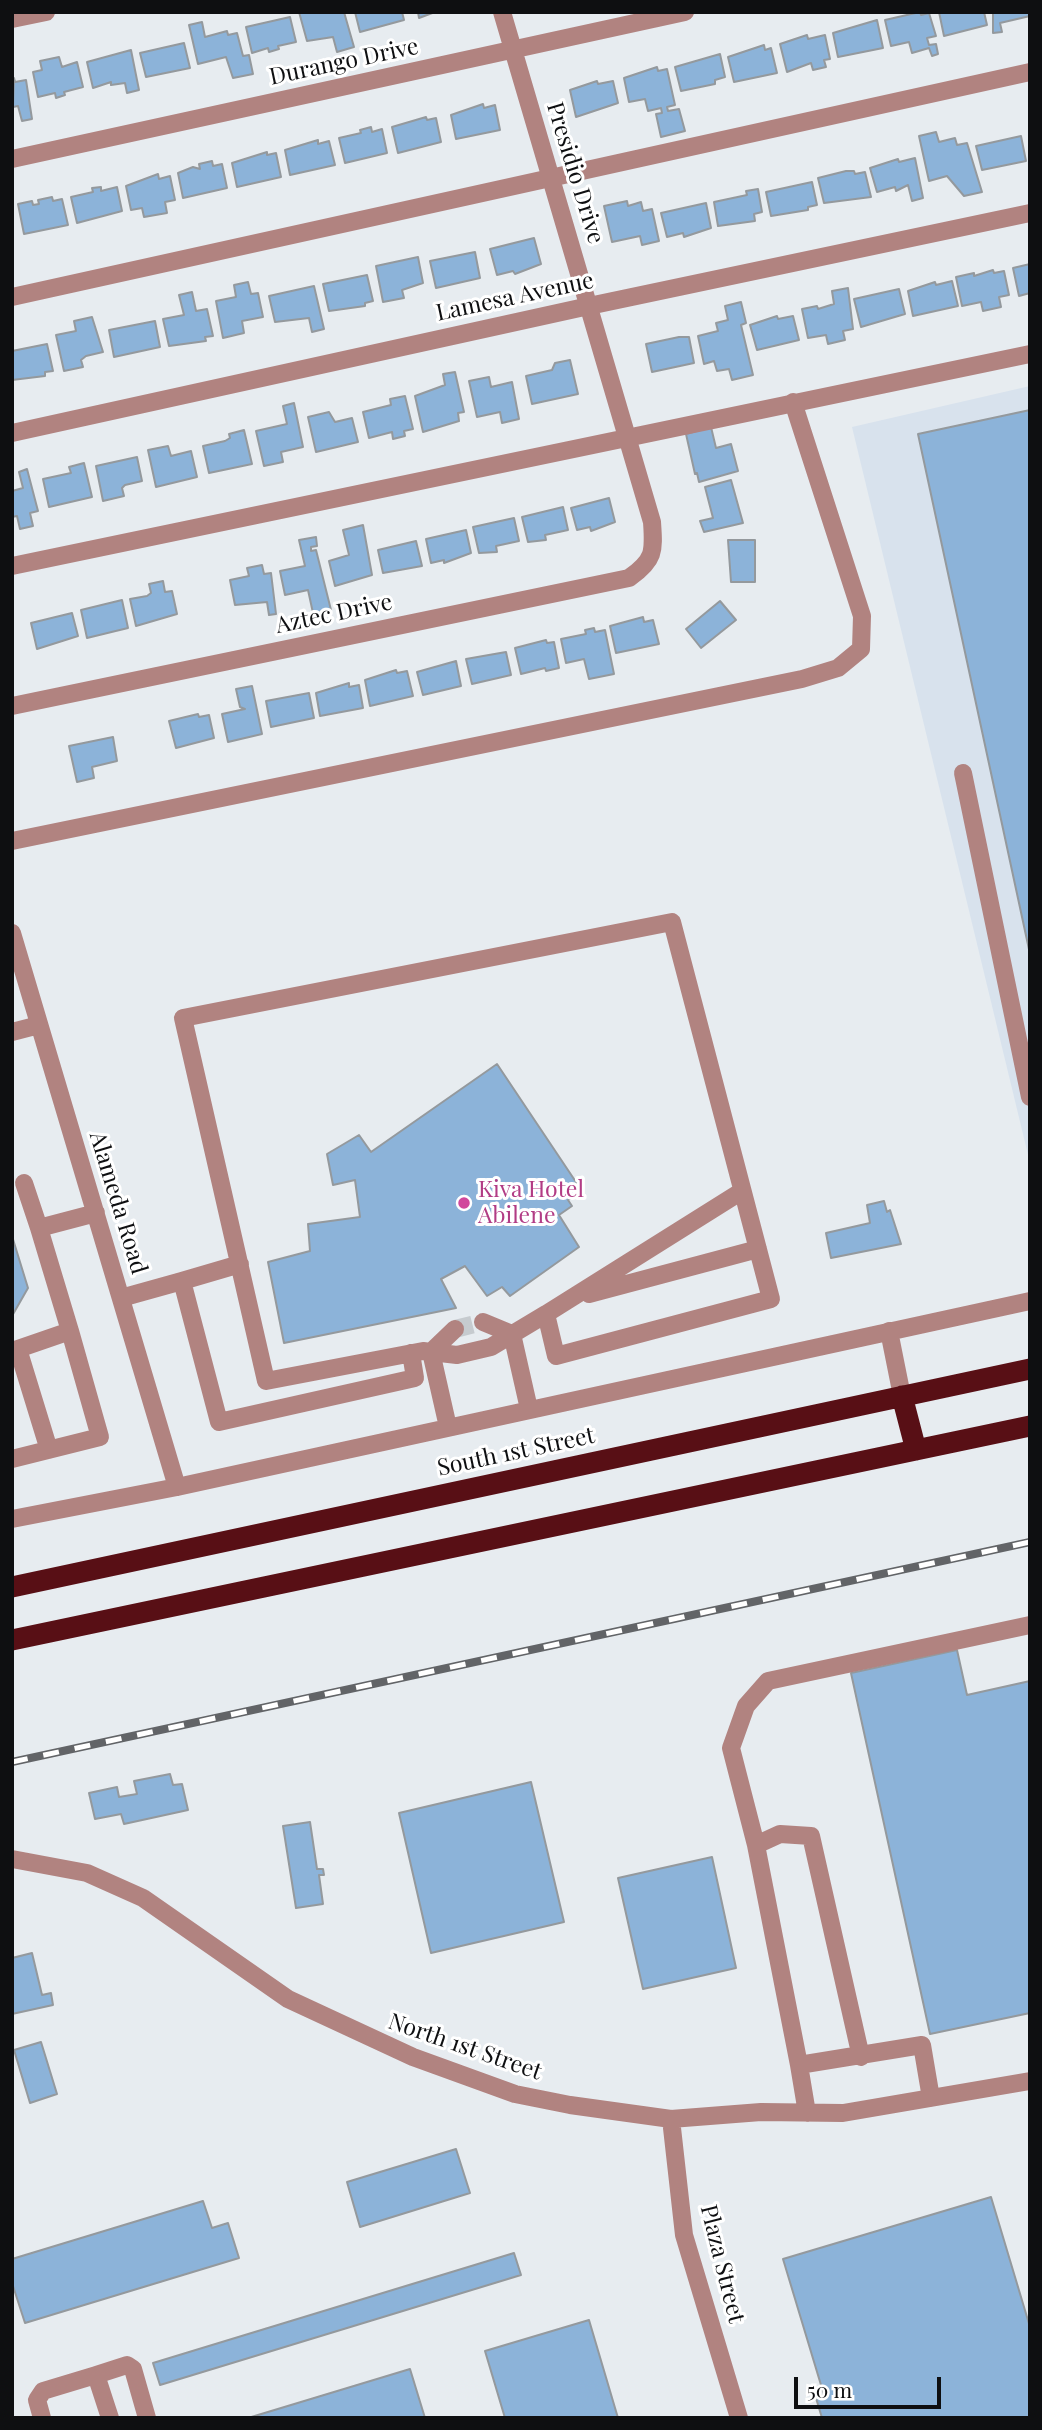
<!DOCTYPE html>
<html>
<head>
<meta charset="utf-8">
<style>
  body { margin:0 }
  #map { position:relative; width:1042px; height:2430px; overflow:hidden; background:#e7ecf0; font-family:"Playfair Display",serif }
  canvas { display:block }
  .frame { position:absolute; inset:0; border:14px solid #0e0f11; pointer-events:none }
  .scale { position:absolute; left:794px; top:2377px; width:147px; height:32px; box-sizing:border-box; border:4px solid #0e0f11; border-top:0; padding-left:9px; font-size:21px; line-height:24px; white-space:nowrap; color:#0e0f11; -webkit-text-stroke:5px #fff; paint-order:stroke }
</style>
</head>
<body>
<div id="map">
<canvas width="1042" height="2430"></canvas>
<div class="frame"></div>
<div class="scale">50 m</div>
</div>
<script>
const ctx = document.querySelector('canvas').getContext('2d');
ctx.lineJoin = 'round';
function fillPath(path, color) {
  ctx.fillStyle = color;
  ctx.fill(path, 'evenodd');
}
function stroke(path, color, width, dash) {
  ctx.strokeStyle = color;
  ctx.lineWidth = width;
  ctx.lineCap = dash ? 'butt' : 'round';
  ctx.setLineDash(dash || []);
  ctx.stroke(path);
}
function drawText(font, color, halo, rows, align = 'center') {
  ctx.font = font + ' "Playfair Display",serif';
  ctx.lineWidth = 6;
  ctx.setLineDash([]);
  ctx.textBaseline = 'middle';
  ctx.strokeStyle = halo;
  ctx.fillStyle = color;
  for (const [text, x, y, turn = 0] of rows) {
    ctx.save();
    ctx.translate(x, y);
    ctx.rotate((+turn || 0) * Math.PI / 180);
    ctx.textAlign = isNaN(turn) ? turn : align;
    if (halo) ctx.strokeText(text, 0, 0);
    ctx.fillText(text, 0, 0);
    ctx.restore();
  }
}
fillPath(new Path2D(`
  M1030,386V1163L852,427Z`), '#d8e2ed');
const building = new Path2D(`
  M299,12H344L354,47L337,52L333,37L307,41Z
  M355,12H402L404,20L360,32Z
  M418,12H435L419,18Z
  M920,12L921,15L929,13L936,36L927,38L929,45L936,44L938,54L932,56L929,48L912,53L909,42L891,46L885,20Z
  M939,12H984L987,25L944,36Z
  M993,12H1030V16L1000,23L1002,32L993,33Z
  M290,17L296,42L278,46L279,49L269,52L268,48L252,53L246,27Z
  M877,20L883,48L838,57L833,33Z
  M202,22L205,37L227,31L228,35L237,33L243,56L249,55L253,74L233,78L226,57L198,64L189,25Z
  M807,35L808,39L825,35L830,59L824,60L826,67L813,70L811,63L787,72L780,44Z
  M184,43L190,68L146,77L140,53Z
  M764,45L765,50L771,48L777,73L734,82L728,57Z
  M131,50L139,90L127,93L125,83L111,85V82L93,88L87,62Z
  M720,54L725,77L715,80V84L681,91L675,67Z
  M59,57L62,67L77,62L83,87L64,92L65,95L56,98L55,93L38,97L33,72L42,70L40,61Z
  M657,67L658,71L667,69L675,105L667,107L668,111L679,109L685,131L661,137L656,114L662,113L661,108L648,111L645,99L629,102L624,78Z
  M14,78L15,82L26,80L32,119L22,121L18,106L13,107Z
  M597,81L598,84L613,81L618,103L576,117L570,90Z
  M483,104L484,108L495,105L500,130L456,139L451,115Z
  M426,117L427,120L436,118L441,142L398,153L392,127Z
  M371,127L372,132L382,129L387,153L345,163L339,138L361,133L360,130Z
  M936,132L939,142L955,138L957,145L967,143L982,192L964,196L947,176L929,181L919,136Z
  M1021,136L1026,161L982,170L976,146Z
  M318,140V144L329,141L335,165L290,175L285,150Z
  M267,152V155L276,153L281,177L237,187L232,163Z
  M915,158L923,198L912,201L908,185L896,191L895,187L877,192L870,168L898,159L899,162Z
  M212,161L213,166L222,164L227,188L183,198L178,173L193,167L200,169L199,164Z
  M846,171H854L855,174L865,172L871,197L824,203L818,178Z
  M158,174L159,179L170,176L175,200L165,202L167,213L144,217L142,208L131,210L126,186Z
  M812,182L817,205L808,207V210L771,216L766,192Z
  M101,187V191L117,187L122,211L77,223L71,197L93,192L92,188Z
  M758,189L762,212L754,214L755,221L718,226L714,202L747,195L746,191Z
  M52,197L53,201L62,199L68,225L24,234L18,204L32,201L33,205L39,204L38,200Z
  M627,201L628,206L641,202L643,211L652,209L659,241L642,245L640,236L612,242L604,206Z
  M706,203L711,228L684,237L683,233L667,237L661,213Z
  M534,238L541,264L515,274L513,271L497,275L490,249Z
  M475,252L480,278L436,288L430,261Z
  M418,257L423,283L402,290L404,298L383,302L376,266Z
  M1030,264V293L1019,296L1013,268Z
  M993,270L994,273L1004,271L1009,295L999,297L1001,307L983,311L981,302L962,306L956,277L974,273V276Z
  M367,275L373,301L365,303V306L329,311L323,284Z
  M952,281L958,306L913,316L908,291L935,282L936,285Z
  M248,282L251,294L258,293L263,317L242,321L244,333L223,338L216,301L236,297L234,285Z
  M314,286L324,329L312,332L309,318L275,322L269,296Z
  M848,288L853,329L843,331L845,340L828,344L826,335L808,338L802,309L817,306L818,309L834,304L832,291Z
  M899,289L905,314L861,327L854,299Z
  M192,292L196,311L207,309L213,336L205,337L206,341L169,346L163,319L184,315L179,295Z
  M741,302L746,323L741,325L753,375L732,380L729,369L717,371L714,361L704,364L698,336L718,331L716,323L728,320L725,306Z
  M777,316L778,319L793,316L799,340L757,350L750,325Z
  M92,317L103,352L86,356L81,360L83,367L64,371L56,335L76,331L74,321Z
  M155,321L160,347L114,357L109,330Z
  M679,337H689L694,363L652,372L646,344Z
  M47,344L53,371L45,372V376L12,380V351Z
  M570,360L578,394L532,404L526,376L552,370L555,363Z
  M455,372L464,412L458,413L459,421L423,432L415,396L445,385L443,374Z
  M489,377L491,387L512,382L519,419L502,423L500,412L477,417L469,381Z
  M405,396L413,429L404,431L405,436L393,439L392,432L369,438L363,412L391,405L390,399Z
  M294,403L303,447L281,452L283,462L264,466L256,431L287,424L283,406Z
  M1030,410V954L918,434Z
  M329,412L335,422L352,418L358,442L316,452L308,417Z
  M711,427L716,448L731,444L738,471L699,482L697,473L695,474L686,434Z
  M244,430L252,464L209,473L203,446L225,441L230,438L229,434Z
  M168,446L171,456L191,451L197,477L156,487L148,450Z
  M137,457L142,481L125,485L122,488L124,496L103,501L96,466Z
  M84,463L92,497L49,507L43,479L71,473L69,467Z
  M27,469L38,511L30,513L33,526L20,529L17,516L12,517V491L23,488L19,472Z
  M731,480L743,523L704,532L700,521L713,518L705,487Z
  M609,498L615,522L591,531L590,527L577,530L571,508Z
  M563,507L568,530L545,535L546,540L528,542L522,517Z
  M514,518L519,541L496,546L497,552L479,553L473,527Z
  M363,525L372,575L335,586L329,561L349,555L343,530Z
  M466,530L471,553L444,563V560L431,563L426,539Z
  M316,537L317,546L311,547V551L316,550L331,610L313,613L308,590L285,595L280,571L305,566L299,540Z
  M728,540H755V582H731Z
  M416,541L422,566L383,573L378,550Z
  M262,565L264,574L271,573L276,614L269,615L267,602L235,605L230,580L249,576L247,568Z
  M163,581L165,592L172,591L177,614L136,626L130,599L147,596L151,593L149,584Z
  M122,600L128,628L87,638L81,610Z
  M720,601L736,620L701,648L686,629Z
  M72,613L78,636L37,649L31,623Z
  M643,617L644,622L653,620L659,644L616,653L610,626Z
  M594,628L595,632L605,630L614,674L589,679L584,659L566,663L561,639L586,634L585,630Z
  M546,640L547,643L554,642L559,668L546,671L545,668L521,674L515,648Z
  M506,652L511,675L472,684L466,659Z
  M456,661L461,686L423,695L417,672Z
  M396,670L397,673L407,671L413,696L370,706L365,680Z
  M349,683V687L359,685L363,708L320,716L316,693Z
  M252,686L262,734L228,742L222,714L245,709L240,707L236,689Z
  M309,693L314,718L271,727L266,701Z
  M198,714L199,717L209,715L214,738L176,748L169,721Z
  M113,737L117,761L92,767L94,778L77,782L69,746Z
  M497,1064L582,1191L568,1200L572,1206L559,1215L579,1247L510,1296L502,1287L487,1296L465,1266L441,1279L456,1308L284,1343L268,1262L310,1251L308,1224L360,1217L355,1180L333,1185L327,1154L359,1135L371,1152Z
  M884,1201L887,1212L890,1210L901,1244L831,1258L826,1233L870,1223L867,1205Z
  M12,1236L28,1288L12,1316Z
  M957,1650L967,1695L1030,1681V2013L930,2034L851,1673Z
  M170,1774L173,1785L182,1784L188,1810L124,1824L121,1814L95,1819L89,1793L117,1787L119,1797L137,1794L134,1781Z
  M531,1782L564,1922L431,1953L399,1813Z
  M310,1822L317,1869H323L324,1875H319L323,1904L296,1908L283,1826Z
  M712,1857L736,1968L643,1989L618,1878Z
  M32,1953L42,1995L51,1993L53,2005L12,2014V1958Z
  M41,2042L57,2094L30,2103L14,2050Z
  M456,2149L470,2193L360,2227L347,2182Z
  M991,2197L1030,2327V2418H822L816,2398L824,2395L783,2259Z
  M203,2201L212,2228L228,2223L239,2258L25,2323L12,2283V2259Z
  M514,2253L521,2275L160,2385L153,2363Z
  M589,2320L618,2418H505L485,2351Z
  M410,2369L425,2418H248Z`);
fillPath(building, '#8cb3d9');
stroke(building, '#94999d', 2);
stroke(new Path2D(`
  M455,1329L483,1322`), '#c6cbcf', 18, [18, 9]);
stroke(new Path2D(`
  M12,19L46,12
  M12,159L685,12
  M12,297L1030,72
  M12,433L589,306L1030,213
  M12,566L1030,354
  M12,706L629,578C655,560 654,551 652,522L502,12
  M963,773L1030,1097
  M12,841L802,679L838,668L861,649L862,616L793,402
  M12,933L177,1487
  M12,1032L39,1025
  M24,1183L39,1228
  M182,1281L240,1264
  M589,1294L758,1249
  M121,1298L182,1281L219,1422L415,1378L411,1353
  M546,1314L491,1347L457,1355L423,1351L266,1381L183,1018L672,922L771,1299L556,1356L546,1314L742,1191
  M483,1322L512,1334L529,1409
  M889,1331L902,1396
  M18,1349L49,1450
  M12,1351L70,1331L39,1228L96,1213
  M431,1352L448,1427
  M431,1352L455,1329
  M12,1459L100,1437L70,1331
  M12,1519L177,1487L1030,1301
  M756,1845L731,1748L746,1706L768,1681L1030,1625
  M12,1859L87,1873L143,1898L288,1999L413,2057L515,2094L570,2105L671,2119L761,2112L843,2113L1030,2081
  M799,2065L756,1845L780,1834L811,1836L861,2057
  M807,2113L799,2065L922,2045L931,2098
  M671,2119L684,2235L739,2418
  M96,2375L127,2365L133,2369L147,2418
  M42,2418L37,2400L43,2391L96,2375L110,2418`), '#b18380', 18);
stroke(new Path2D(`
  M902,1396L916,1450
  M12,1587L1030,1369
  M12,1640L1030,1426`), '#580f15', 21);
const rail = new Path2D(`
  M12,1762L1030,1542`);
stroke(rail, '#626467', 8);
stroke(rail, '#fff', 5, [16]);
for (const [x, y, r, color] of [
  [464,1203,7,"#d1479c"]
]) {
  const dot = new Path2D();
  dot.arc(x, y, r, 0, 2 * Math.PI);
  ctx.fillStyle = color;
  ctx.fill(dot);
  stroke(dot, '#fff', 2.5);
}
drawText('23px', '#0e0f11', '#fff', [
  ["Durango Drive",344,62,-12],
  ["Presidio Drive",575,173,73],
  ["Lamesa Avenue",515,297,-12],
  ["Aztec Drive",334,614,-12],
  ["Alameda Road",118,1203,73],
  ["South 1st Street",516,1452,-12],
  ["North 1st Street",465,2047,19],
  ["Plaza Street",722,2264,76]
]);
drawText('23px', '#b23c85', '#fff', [
  ["Kiva Hotel",478,1190],
  ["Abilene",478,1216]
], 'left');
</script>
</body>
</html>
